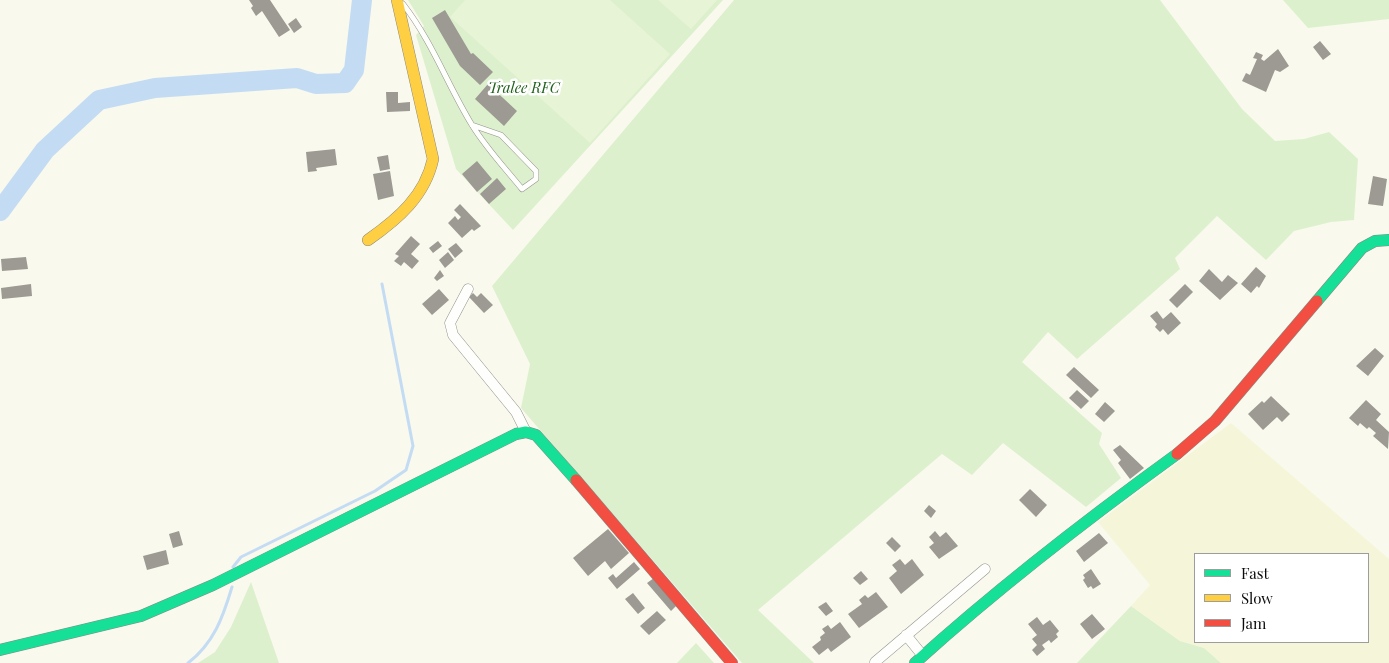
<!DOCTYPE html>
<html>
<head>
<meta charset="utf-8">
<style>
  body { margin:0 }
  #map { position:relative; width:1389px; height:663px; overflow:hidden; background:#f9f9ed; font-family:"Playfair Display",serif }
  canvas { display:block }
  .legend { position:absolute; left:1194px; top:553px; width:175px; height:90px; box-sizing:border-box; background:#fff; border:1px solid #9d9d9d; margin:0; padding:6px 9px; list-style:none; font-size:15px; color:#0a0a0a }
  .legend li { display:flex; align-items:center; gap:10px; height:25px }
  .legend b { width:25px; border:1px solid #9d9d9d }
</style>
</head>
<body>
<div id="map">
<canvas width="1389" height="663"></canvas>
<ul class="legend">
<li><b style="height:6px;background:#16e098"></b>Fast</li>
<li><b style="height:6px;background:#ffcf43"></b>Slow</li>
<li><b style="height:6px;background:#f24e42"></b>Jam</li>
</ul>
</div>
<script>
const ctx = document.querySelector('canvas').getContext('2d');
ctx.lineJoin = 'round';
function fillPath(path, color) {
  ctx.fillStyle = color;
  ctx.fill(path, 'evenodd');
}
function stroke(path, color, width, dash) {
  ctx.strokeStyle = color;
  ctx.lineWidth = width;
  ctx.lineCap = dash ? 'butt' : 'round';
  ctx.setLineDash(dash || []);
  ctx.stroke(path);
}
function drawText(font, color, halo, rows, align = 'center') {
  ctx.font = font + ' "Playfair Display",serif';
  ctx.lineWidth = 5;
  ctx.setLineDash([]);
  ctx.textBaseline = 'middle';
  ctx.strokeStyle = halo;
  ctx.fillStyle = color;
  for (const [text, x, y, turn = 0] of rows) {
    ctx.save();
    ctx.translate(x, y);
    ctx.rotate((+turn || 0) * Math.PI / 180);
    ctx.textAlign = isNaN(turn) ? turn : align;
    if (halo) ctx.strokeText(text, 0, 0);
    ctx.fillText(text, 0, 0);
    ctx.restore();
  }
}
fillPath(new Path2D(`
  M1231,423L1389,559V663H1221L1204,648L1180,641L1131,606L1150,585L1098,522ZM1195,554H1368V642H1195Z`), '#f5f6d9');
fillPath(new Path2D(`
  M408,0H723L513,230L456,169L416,35L424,26Z
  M734,0H1160L1242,109L1275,141L1304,139L1329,132L1358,159L1354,220L1331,222L1294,231L1266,260L1217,216L1175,258L1180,269L1077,359L1048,332L1022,362L1102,433L1099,444L1121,478L1086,507L1003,443L972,475L942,454L758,610L814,663H742L521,408L530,364L492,286Z
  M1283,0H1389V19L1308,28Z
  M251,582L279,663H198L215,652L231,627Z
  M1131,606L1180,641L1204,648L1221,663H1077Z
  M696,643L714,663H677Z`), '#ddf0cd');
fillPath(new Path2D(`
  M465,0H610L670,54L590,143L450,17Z
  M658,0H717L691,29Z`), '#e8f4d6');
stroke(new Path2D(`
  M233,567L241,557L375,491L406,470L413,446L382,284
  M188,663C214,643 223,617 232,587`), '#c3dcf3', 3);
stroke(new Path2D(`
  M0,211L45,150L99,100L155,88L297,78L316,84L345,83L354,70L362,0`), '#c3dcf3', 20);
fillPath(new Path2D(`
  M249,0H270L290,30L279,37L262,11L256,16L251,8L253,6Z
  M445,10L471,54L473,53L493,72L480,85L460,66L432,18Z
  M296,18L302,27L294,33L288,24Z
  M1320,41L1331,54L1323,60L1313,47Z
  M1278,49L1289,66L1280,72L1275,70L1266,92L1242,81L1246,73L1250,75L1257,59L1253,58L1256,52L1263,55L1261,59L1264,61Z
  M488,84L517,111L504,126L475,99Z
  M386,92H398V103L410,102V111L387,112Z
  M335,149L337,165L316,168L317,171L308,172L306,152Z
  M388,155L390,169L380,171L377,157Z
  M477,161L492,179L477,192L462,174Z
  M390,171L394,196L378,200L373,174Z
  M1373,176L1387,179L1383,206L1368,204Z
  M497,178L506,189L489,204L480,194Z
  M460,204L481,226L474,231L472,229L462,238L448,223L455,216L458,220L461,217L454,210Z
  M411,236L420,244L411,254L419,261L412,269L404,262L401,266L394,261L399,256L395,254Z
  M438,241L442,246L433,253L429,248Z
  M456,243L463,251L455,258L448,249Z
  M448,252L454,260L445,268L439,260Z
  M26,257L28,269L2,271L1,259Z
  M1256,267L1266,276L1259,288L1257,286L1251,293L1241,284Z
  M1209,269L1222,282L1228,275L1238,283L1220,300L1199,281Z
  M440,270L444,276L437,281L434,278Z
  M31,284L32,296L2,299L1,288Z
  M1185,284L1193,292L1177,308L1169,300Z
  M439,289L449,300L432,315L422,304Z
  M473,293L477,297L481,293L493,305L484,313L469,297Z
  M1157,311L1163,319L1171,312L1181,323L1168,335L1163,329L1160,332L1155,327L1157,324L1150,316Z
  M1375,348L1384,356L1368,376L1356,366Z
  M1074,367L1099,390L1091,398L1066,375Z
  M1077,390L1089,401L1081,409L1069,398Z
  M1271,396L1290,414L1282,422L1277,417L1263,430L1248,414L1262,401L1264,403Z
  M1366,400L1381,414L1376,420L1389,432L1388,449L1373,436L1376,433L1369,427L1367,429L1360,423L1358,426L1349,418Z
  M1105,402L1115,411L1104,422L1095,414Z
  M1120,445L1144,468L1130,479L1118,463L1121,460L1113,450Z
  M1030,489L1047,505L1036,517L1019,500Z
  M929,505L936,511L931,518L924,511Z
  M608,529L629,553L611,569L605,561L588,576L573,558Z
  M179,531L183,545L173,548L169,534Z
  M935,531L940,537L946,532L958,546L939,559L929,547L934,543L929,537Z
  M1099,533L1108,543L1084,562L1076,551Z
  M892,537L901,546L895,552L886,543Z
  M166,550L169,564L147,570L143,556Z
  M900,559L905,565L912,559L924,575L901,594L889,578L897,571L892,565Z
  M634,562L640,569L617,589L608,578L613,574L616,578Z
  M1091,569L1101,584L1093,589L1091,586L1088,588L1083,580L1085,578L1083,575Z
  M861,571L868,579L860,585L853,578Z
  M654,578L677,605L671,611L647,583Z
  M876,592L888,607L859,628L848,614L862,604L859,600L865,595L868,598Z
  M633,593L645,608L638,614L625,599Z
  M826,602L833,611L826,616L818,607Z
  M657,611L666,620L649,635L640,626Z
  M1092,614L1105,629L1092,639L1080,624Z
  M1037,617L1043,625L1050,620L1059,631L1056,634L1058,637L1051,643L1049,640L1042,645L1045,649L1037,656L1032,650L1037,645L1032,639L1037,635L1028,624Z
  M840,622L851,637L831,652L828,648L819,655L812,647L821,640L820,637L825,633L822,629L828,625L831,629Z`), '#9c9a93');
const lane = new Path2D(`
  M403,4C433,43 447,84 472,125C486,148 505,168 522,189L536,179V171L501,135L472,125`);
const street = new Path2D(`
  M468,289L450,323L453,335L516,412L526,432
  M906,635L923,656
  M875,662L985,569`);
const fast = new Path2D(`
  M1317,301L1362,248L1375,241L1389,240
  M0,650L141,616L213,585L516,434L526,432L536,435L576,480
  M915,663C999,587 1086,520 1177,454`);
const slow = new Path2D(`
  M368,240C398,219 425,196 433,159L397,0`);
const jam = new Path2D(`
  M1177,454L1215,421L1317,301
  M576,480L732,663`);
stroke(lane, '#92928c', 6);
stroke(street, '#92928c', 11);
stroke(fast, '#888883', 12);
stroke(slow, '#888883', 12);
stroke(jam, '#888883', 12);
stroke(lane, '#fefefc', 5);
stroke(street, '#fefefc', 10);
stroke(fast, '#16e098', 11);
stroke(slow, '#ffcf43', 11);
stroke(jam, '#f24e42', 11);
drawText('italic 15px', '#1f611b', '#fff', [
  ["Tralee RFC",524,88]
]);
</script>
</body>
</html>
